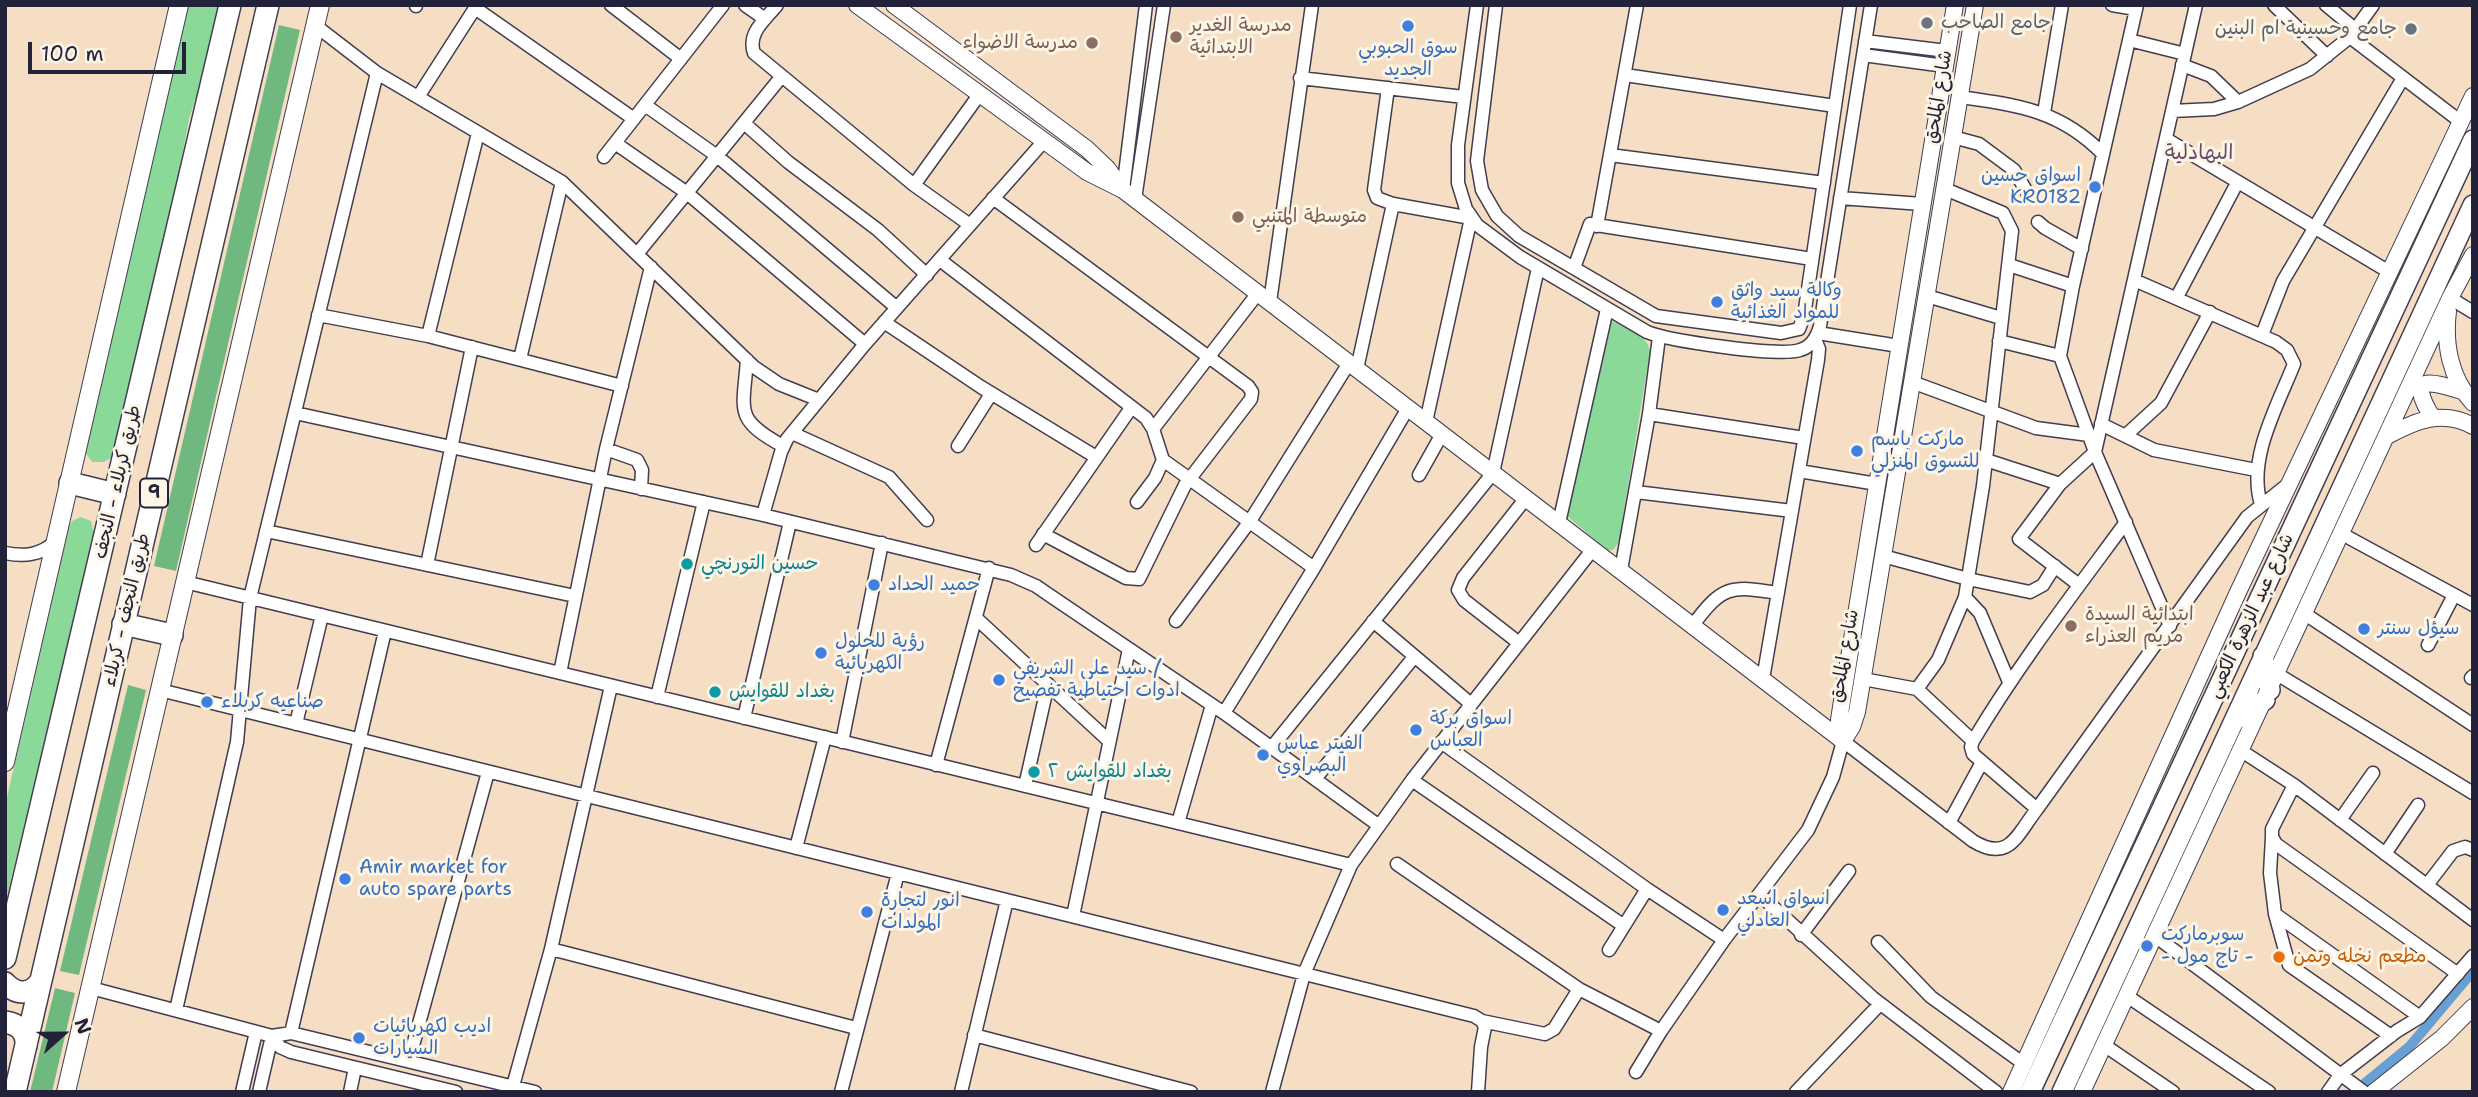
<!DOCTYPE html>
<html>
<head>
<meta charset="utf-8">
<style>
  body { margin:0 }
  #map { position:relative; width:2478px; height:1097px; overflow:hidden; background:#f5dec3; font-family:"Shantell Sans",sans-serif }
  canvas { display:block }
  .frame { position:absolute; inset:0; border:7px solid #22223b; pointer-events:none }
  .north { position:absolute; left:28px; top:999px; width:70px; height:70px; -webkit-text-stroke:5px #fcf5e5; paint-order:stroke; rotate:69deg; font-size:19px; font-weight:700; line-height:28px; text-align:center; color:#22223b }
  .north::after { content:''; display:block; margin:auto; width:24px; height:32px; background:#22223b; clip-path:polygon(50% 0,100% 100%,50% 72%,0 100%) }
  .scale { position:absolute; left:28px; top:42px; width:158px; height:32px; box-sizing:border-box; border:4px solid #22223b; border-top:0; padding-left:9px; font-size:21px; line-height:24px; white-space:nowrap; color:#22223b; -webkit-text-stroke:5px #fcf5e5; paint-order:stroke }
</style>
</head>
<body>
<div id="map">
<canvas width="2478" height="1097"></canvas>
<div class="frame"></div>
<div class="north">N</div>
<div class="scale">100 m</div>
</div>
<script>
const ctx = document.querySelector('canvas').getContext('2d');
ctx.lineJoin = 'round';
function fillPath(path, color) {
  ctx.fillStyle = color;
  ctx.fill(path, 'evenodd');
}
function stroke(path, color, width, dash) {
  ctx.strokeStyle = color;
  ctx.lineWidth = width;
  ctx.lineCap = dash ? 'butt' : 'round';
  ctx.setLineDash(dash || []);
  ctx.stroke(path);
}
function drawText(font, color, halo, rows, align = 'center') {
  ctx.font = font + ' "Shantell Sans","Playpen Sans Arabic",sans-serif';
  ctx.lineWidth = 6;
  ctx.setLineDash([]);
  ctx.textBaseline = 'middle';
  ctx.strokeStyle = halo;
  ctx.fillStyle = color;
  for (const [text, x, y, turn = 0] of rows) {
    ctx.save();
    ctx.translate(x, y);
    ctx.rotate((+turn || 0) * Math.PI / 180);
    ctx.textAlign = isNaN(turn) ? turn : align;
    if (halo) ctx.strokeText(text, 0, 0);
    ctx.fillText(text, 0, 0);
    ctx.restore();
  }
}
fillPath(new Path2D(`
  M188,5H222L212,48L189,119L170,221L114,456L104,462H92L85,452L157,129Z
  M1612,321C1626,328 1647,334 1650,351L1619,542L1613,550H1607L1567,516Z
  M81,517L91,521L94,535L5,904V806L69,527L72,521Z`), '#8ad998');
fillPath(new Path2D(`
  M279,25L300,30L176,571L154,566Z
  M128,685L146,690L79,975L60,971Z
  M55,988L75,993L52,1092H30Z`), '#6fb980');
stroke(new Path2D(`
  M2365,1083L2410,1046L2473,971`), '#68a0d6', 10);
const minor = new Path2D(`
  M611,5L681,59
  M745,5L765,19
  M777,5C765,20 747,33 754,53L914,185L970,225
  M1477,5L1458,145V183L1466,209L1477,225L1520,257L1647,332C1670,341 1779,357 1800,350C1811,347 1817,337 1820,326L1871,5
  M1496,5L1477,161L1482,190L1497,216L1519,236L1656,316L1781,333L1799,329L1804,316L1850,5
  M2112,5L2136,9
  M2137,5L2073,286L2060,356L2095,452L2170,626
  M2274,5L2327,56
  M2326,5L2355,29
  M416,6V5
  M475,8L634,119
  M316,26L377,73L562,182L754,367L779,384L819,400
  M2350,37L2461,122
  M2129,40L2185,54
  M1865,41L1947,51
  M1863,55L1945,66
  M2182,65L2211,76L2238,102
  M1625,75L1835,106
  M1300,78L1464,97
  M1388,88L1374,190L1377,198L1393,204L1471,218L1426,422
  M418,97L477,5
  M1960,97C2017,105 2060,110 2103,154
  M645,105L717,156L897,308
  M2172,111L2214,109L2238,102L2310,69L2350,37L2373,5
  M2044,113L2062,5
  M744,123L788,162L878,230L927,275
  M1953,137L1979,144L2014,170L2028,194
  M2166,139L2391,273
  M615,143L687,193L865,344
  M1610,155L1824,183
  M604,157L723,5
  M914,185L979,95
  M1123,190L1146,5
  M993,198L1248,386L1252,392L1251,399L1185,485L1139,579L1126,578L1043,534
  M1840,198L1922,204
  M1135,199L1164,5
  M2038,222L2045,228L2082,249
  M1597,226L1637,5
  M637,254L782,76
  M940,260L1146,418L1153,429L1163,460L1155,478L1137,502
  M2009,265L2073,286
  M1574,268L1590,224L1812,259
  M2134,280L2276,342L2287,350L2294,364C2277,407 2247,459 2261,504
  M1927,296L2001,318
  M2177,297L2237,183
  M2450,298L2473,312
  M1270,302L1312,5
  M318,315L428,336L622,386
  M884,322L981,387L1096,457
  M1818,333L1899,346
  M2262,335L2283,281L2403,78
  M428,336L478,133
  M1999,341L2060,356
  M520,359L562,182
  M747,360C743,412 734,419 783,446
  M1357,369L1393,204
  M1912,382L2036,428L2089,435
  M295,413L763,515L1011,575L1036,586L1058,601L1224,713L1378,825
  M1649,414L1804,438
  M2101,424L2154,450L2256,470
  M1153,429L1258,293
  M792,433L889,477L927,520
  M2125,436L2161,403L2210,312
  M958,446L991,394
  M606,449L637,460L642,470L641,489
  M1163,460L1314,568
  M1986,460L2060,484
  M1799,471L1877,484
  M1419,475L1442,434
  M1636,492L1792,511
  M763,515L781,452L787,439L865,344L1044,141
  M1559,523L1607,309
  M266,531L575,596
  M2342,534L2473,605
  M1036,545L1131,408
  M5,553C25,557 41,555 56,541
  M1883,556L1968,579L2030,592L2043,585L2055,566
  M427,565L472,347
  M1621,570L1649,414L1659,337
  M185,582L1351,865
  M2079,585L2019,539L2060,484L2095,452L2196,5
  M1965,597L1980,613L2009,682
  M2305,614L2473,725
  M976,618L1109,741
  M1176,621L1250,521L1349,363
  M1373,621L1471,704
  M1693,625C1722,586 1730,585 1778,593
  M1519,643L1464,600L1458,590L1463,578L1526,498
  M2428,645L2454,595
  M560,673L606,449L651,267
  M2277,674L2473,793
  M2471,678L2473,676
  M1763,679L1818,360L1819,349L1815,339
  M1863,679L1917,689L1973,741
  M1917,689L1938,660L1965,597L1983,486L2012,231L2003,213L1945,189
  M160,690L1474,1016L1482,1021L1485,1027L1481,1047L1478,1092
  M657,697L704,502
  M1224,713L1314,568L1408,408
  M744,718L790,522
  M296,724L322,615
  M842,742L882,543
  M1441,742L1647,889L1724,940
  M1272,747L1493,473L1538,268
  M2240,750L2294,785L2473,920
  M936,765L989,568
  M1315,779L1414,657
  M1412,780L1624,926
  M2294,785L2272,829V837L2276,844L2458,974
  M1025,786L1048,684
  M2037,809L1973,754L1971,747L1973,741C2019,664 2073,594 2126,522
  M2340,820L2373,773
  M1178,823L1212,705
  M1949,823L1982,762
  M2272,837L2270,873L2275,914L2289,965L2391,1036
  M796,848L825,737
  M2385,854L2418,805
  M1397,864L1579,989L1661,1031
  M2427,885L2453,851L2465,847L2473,850
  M1760,895L1873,998L1996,1092
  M2275,914L2420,1017
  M1073,916L1129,649
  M1801,935L1849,871
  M2155,936L2364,1092
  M1878,942L1931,997L2024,1064
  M551,949L856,1028
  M1609,950L1647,889
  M91,988L272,1036L291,1033L535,1092
  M2127,996L2269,1092
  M176,1010L237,742L250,598L377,73
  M1482,1021L1545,1034L1554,1029L1579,989
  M291,1033L385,631
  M974,1035L1191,1092
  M272,1036L280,1047L291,1052L456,1092
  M2104,1045L2173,1092
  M409,1060L488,772
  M1636,1072L1661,1031L1724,940L1808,830L1833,777L1843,741L1973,841C2009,863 2017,835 2037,809L2247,517L2287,485
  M513,1086L551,949L611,686
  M242,1092L256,1032
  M259,1092L272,1036
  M350,1092L355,1068
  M841,1092L898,873
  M961,1092L1007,900
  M1272,1092L1304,974L1351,865L1412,780L1593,549
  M1796,1092L1880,1004
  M2328,1092L2340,1075L2397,1031L2420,1017L2473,956`);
const tertiary = new Path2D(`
  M857,5L1087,172L1123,190L1843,741
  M894,5L1087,149L1107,168L1123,190
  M2448,311C2444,344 2450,378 2473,403
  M2432,417C2406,374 2430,381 2462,391
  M2387,436C2415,421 2442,409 2473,426
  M1843,741L1852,727L1857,712L1975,5
  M1843,741L1839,720L1841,707L1955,5
  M2011,1092L2239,590L2473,96
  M2082,1092L2450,298L2473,255
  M2374,1092L2442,1038L2473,1007`);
const secondary = new Path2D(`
  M5,762L179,5
  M66,1092L320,5`);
const primary = new Path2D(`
  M2263,656L2270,690
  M2234,721L2265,700
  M2030,1092L2473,140
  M2062,1092L2473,205`);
const trunk = new Path2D(`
  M70,483L115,494
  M123,624L172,635
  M5,958L230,5
  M5,983C16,995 31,995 40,982
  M5,1022C19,1024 27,1032 26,1046
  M15,1092L268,5`);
stroke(minor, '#423e4f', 15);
stroke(tertiary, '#423e4f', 18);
stroke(secondary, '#423e4f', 20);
stroke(primary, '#423e4f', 22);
stroke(trunk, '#423e4f', 24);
stroke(minor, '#fff', 12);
stroke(tertiary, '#fff', 16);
stroke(secondary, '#fff', 18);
stroke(primary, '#fff', 19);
stroke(trunk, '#fff', 21);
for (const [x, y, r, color] of [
  [1927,23,7,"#6b7280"],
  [1408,26,7,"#3f7fe0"],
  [2411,29,7,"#6b7280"],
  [1176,37,7,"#8d6e63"],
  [1092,43,7,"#8d6e63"],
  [2095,187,7,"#3f7fe0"],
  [1238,217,7,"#8d6e63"],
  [1717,302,7,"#3f7fe0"],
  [1857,451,7,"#3f7fe0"],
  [687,564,7,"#0f9aa8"],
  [874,585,7,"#3f7fe0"],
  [2071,626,7,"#8d6e63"],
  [2364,629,7,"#3f7fe0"],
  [821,653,7,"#3f7fe0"],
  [999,680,7,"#3f7fe0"],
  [715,692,7,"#0f9aa8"],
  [207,702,7,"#3f7fe0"],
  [1416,730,7,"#3f7fe0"],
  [1263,755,7,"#3f7fe0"],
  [1034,772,7,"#0f9aa8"],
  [345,879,7,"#3f7fe0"],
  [1723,910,7,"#3f7fe0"],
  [867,912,7,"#3f7fe0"],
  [2147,946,7,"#3f7fe0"],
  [2279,957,7,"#e8710a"],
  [359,1038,7,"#3f7fe0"]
]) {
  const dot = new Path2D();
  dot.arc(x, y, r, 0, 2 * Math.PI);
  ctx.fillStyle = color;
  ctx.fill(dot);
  stroke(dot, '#fcf5e5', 2.5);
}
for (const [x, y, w] of [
  [154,493,28]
]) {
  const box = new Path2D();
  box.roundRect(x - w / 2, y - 14.5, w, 29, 5);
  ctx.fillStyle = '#fcf5e5';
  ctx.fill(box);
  stroke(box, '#22223b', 2);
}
drawText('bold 18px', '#22223b', null, [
  ["9",154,493]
]);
drawText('19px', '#5b616d', '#fcf5e5', [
  ["جامع الصاحب",1941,23],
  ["جامع وحسينية ام البنين",2397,29,"right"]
], 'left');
drawText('19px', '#785e54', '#fcf5e5', [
  ["مدرسة الغدير",1190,26],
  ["الابتدائية",1190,48],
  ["مدرسة الاضواء",1078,43,"right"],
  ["متوسطة المتنبي",1252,217],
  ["ابتدائية السيدة",2085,615],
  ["مريم العذراء",2085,637]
], 'left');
drawText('19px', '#366cbe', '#fcf5e5', [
  ["سوق الحبوبي",1408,48,"center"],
  ["الجديد",1408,70,"center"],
  ["اسواق حسين",2081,176,"right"],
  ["KR0182",2081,198,"right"],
  ["وكالة سيد واثق",1731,291],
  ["للمواد الغذائية",1731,313],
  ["ماركت باسم",1871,440],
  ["للتسوق المنزلي",1871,462],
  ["حميد الحداد",888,585],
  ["سيؤل سنتر",2378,629],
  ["رؤية للحلول",835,642],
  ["الكهربائية",835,664],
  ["سيد علي الشريفي /",1013,669],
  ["ادوات احتياطية تفصيخ",1013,691],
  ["صناعيه كربلاء",221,702],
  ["اسواق بركة",1430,719],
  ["العباس",1430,741],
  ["الفيتر عباس",1277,744],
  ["البصراوي",1277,766],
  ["Amir market for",359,868],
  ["auto spare parts",359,890],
  ["اسواق اسعد",1737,899],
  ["العادلي",1737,921],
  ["انور لتجارة",881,901],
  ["المولدات",881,923],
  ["سوبرماركت",2161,935],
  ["- تاج مول -",2161,957],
  ["اديب لكهربائيات",373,1027],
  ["السيارات",373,1049]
], 'left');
drawText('19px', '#22223b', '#fcf5e5', [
  ["شارع الملحق",1939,97,-81],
  ["طريق كربلاء - النجف",118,482,-77],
  ["طريق النجف - كربلاء",127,610,-77],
  ["شارع عبد الزهرة الكعبي",2251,616,-65],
  ["شارع الملحق",1845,656,-80]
]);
drawText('19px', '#0d838f', '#fcf5e5', [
  ["حسين التورنچي",701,564],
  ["بغداد للقوايش",729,692],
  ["بغداد للقوايش ٢",1048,772]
], 'left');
drawText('19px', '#c56008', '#fcf5e5', [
  ["مطعم نخله وتمن",2293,957]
], 'left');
drawText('21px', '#664c6a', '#fcf5e5', [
  ["البهادلية",2199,154]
]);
</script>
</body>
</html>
